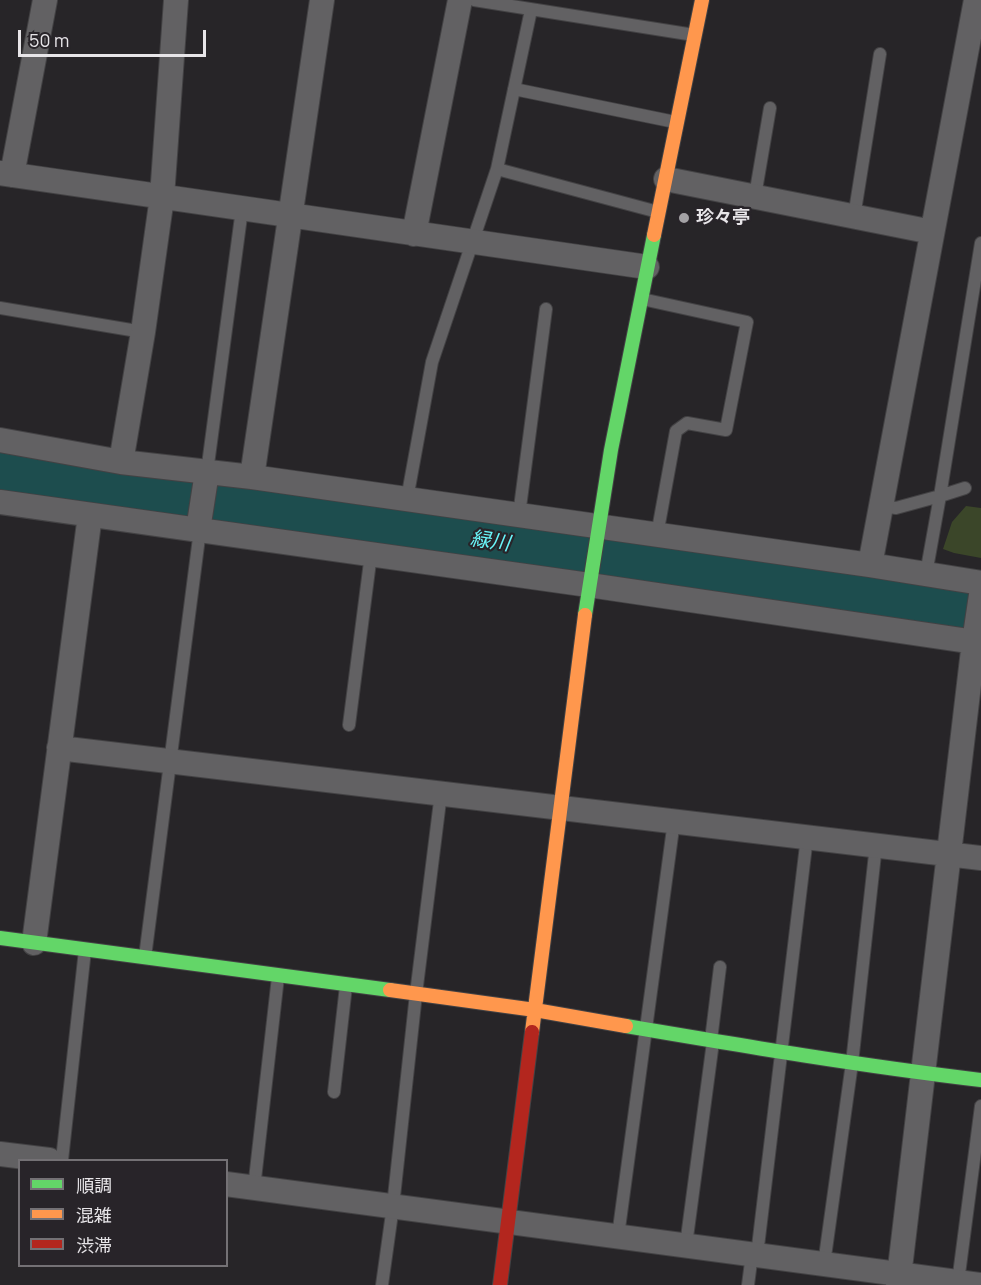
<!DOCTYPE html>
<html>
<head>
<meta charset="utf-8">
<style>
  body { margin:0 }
  #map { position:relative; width:981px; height:1285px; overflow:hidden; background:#272528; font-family:Manrope,"Noto Sans JP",sans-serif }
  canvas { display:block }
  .legend { position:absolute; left:18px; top:1159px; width:210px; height:108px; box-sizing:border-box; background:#282429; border:2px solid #747175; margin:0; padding:8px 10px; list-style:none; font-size:18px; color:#e7e5e8 }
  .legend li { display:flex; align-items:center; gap:12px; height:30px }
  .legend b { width:30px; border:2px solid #747175 }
  .scale { position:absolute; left:18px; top:30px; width:188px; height:27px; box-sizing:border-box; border:3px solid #e7e5e8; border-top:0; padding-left:8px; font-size:18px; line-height:21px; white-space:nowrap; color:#e7e5e8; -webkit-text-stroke:4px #282429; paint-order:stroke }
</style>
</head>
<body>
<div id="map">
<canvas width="981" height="1285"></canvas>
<ul class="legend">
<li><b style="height:8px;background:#63d668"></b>順調</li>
<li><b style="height:8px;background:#ff974d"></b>混雑</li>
<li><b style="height:8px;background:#b3261e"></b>渋滞</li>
</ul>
<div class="scale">50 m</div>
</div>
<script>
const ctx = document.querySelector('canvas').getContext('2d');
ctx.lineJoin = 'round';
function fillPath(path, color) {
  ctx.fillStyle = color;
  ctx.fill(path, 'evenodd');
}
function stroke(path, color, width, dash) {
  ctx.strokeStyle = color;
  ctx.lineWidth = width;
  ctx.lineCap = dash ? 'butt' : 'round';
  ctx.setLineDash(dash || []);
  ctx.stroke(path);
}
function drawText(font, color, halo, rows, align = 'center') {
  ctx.font = font + ' Manrope,"Noto Sans JP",sans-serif';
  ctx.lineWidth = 4.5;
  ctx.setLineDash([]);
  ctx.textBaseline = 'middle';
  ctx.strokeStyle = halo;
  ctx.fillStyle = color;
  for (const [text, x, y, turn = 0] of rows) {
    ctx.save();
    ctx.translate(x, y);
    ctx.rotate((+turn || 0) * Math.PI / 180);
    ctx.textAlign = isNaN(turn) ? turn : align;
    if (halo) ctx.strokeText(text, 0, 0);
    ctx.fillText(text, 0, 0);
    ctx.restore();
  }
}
fillPath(new Path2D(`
  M966,506L981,508V558L954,553L943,549L952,522Z`), '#3b4629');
stroke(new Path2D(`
  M0,473L126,489L207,503L320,517L572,552L981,612`), '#1d4d4e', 45);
const lane = new Path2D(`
  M474,0L694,35
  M514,89L675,122
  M497,169L658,212
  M755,196L770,108
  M854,217L880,54
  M642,299L747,322L726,430L687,423L676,431L657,535
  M0,308L143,332
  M207,472L242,209
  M407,499L432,362L497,169L531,10
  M881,506L896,508L940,496L981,243
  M519,515L546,309
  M926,574L940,496L965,488
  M349,725L371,554
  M145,957L200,530
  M711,1040L720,967
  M334,1092L346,986
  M62,1160L85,950
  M254,1188L278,977
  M618,1236L674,821
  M686,1245L713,1042
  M757,1255L807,837
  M824,1264L852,1063L876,845
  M958,1282L981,1106
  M382,1285L393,1206L416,994L441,793
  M748,1285L752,1254`);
const street = new Path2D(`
  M0,173L647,267
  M12,175L45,0
  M666,179L932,232
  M414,234L460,0
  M0,440L121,462L252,477L870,565L981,583
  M121,462L143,332L162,197L176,0
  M252,477L322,0
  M0,502L589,585L981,643
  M198,530L207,472
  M870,565L976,0
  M59,748L981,858
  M34,943L90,515
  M0,1154L49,1160
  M226,1184L981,1285
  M898,1285L974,642L981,595`);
const fast = new Path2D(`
  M585,615L611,450L654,235
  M0,938L390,990
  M626,1026C744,1046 862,1066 981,1080`);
const slow = new Path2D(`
  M654,235L702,0
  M390,990L535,1010L626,1026
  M532,1032L585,615`);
const jam = new Path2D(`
  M500,1285L532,1032`);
stroke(lane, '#434244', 14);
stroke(street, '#434244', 26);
stroke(fast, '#434244', 16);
stroke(slow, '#434244', 16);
stroke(jam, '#434244', 16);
stroke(lane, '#626163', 12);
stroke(street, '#626163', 24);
stroke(fast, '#63d668', 14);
stroke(slow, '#ff974d', 14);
stroke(jam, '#b3261e', 14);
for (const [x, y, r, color] of [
  [684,218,6,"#a4a2a5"]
]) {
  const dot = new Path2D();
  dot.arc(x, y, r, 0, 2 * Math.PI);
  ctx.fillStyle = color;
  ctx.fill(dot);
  stroke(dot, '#282429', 2);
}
drawText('bold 18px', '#e7e5e8', '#282429', [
  ["珍々亭",696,218]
], 'left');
drawText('italic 20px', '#69f6fa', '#282429', [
  ["緑川",490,542,8]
]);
</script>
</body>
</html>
